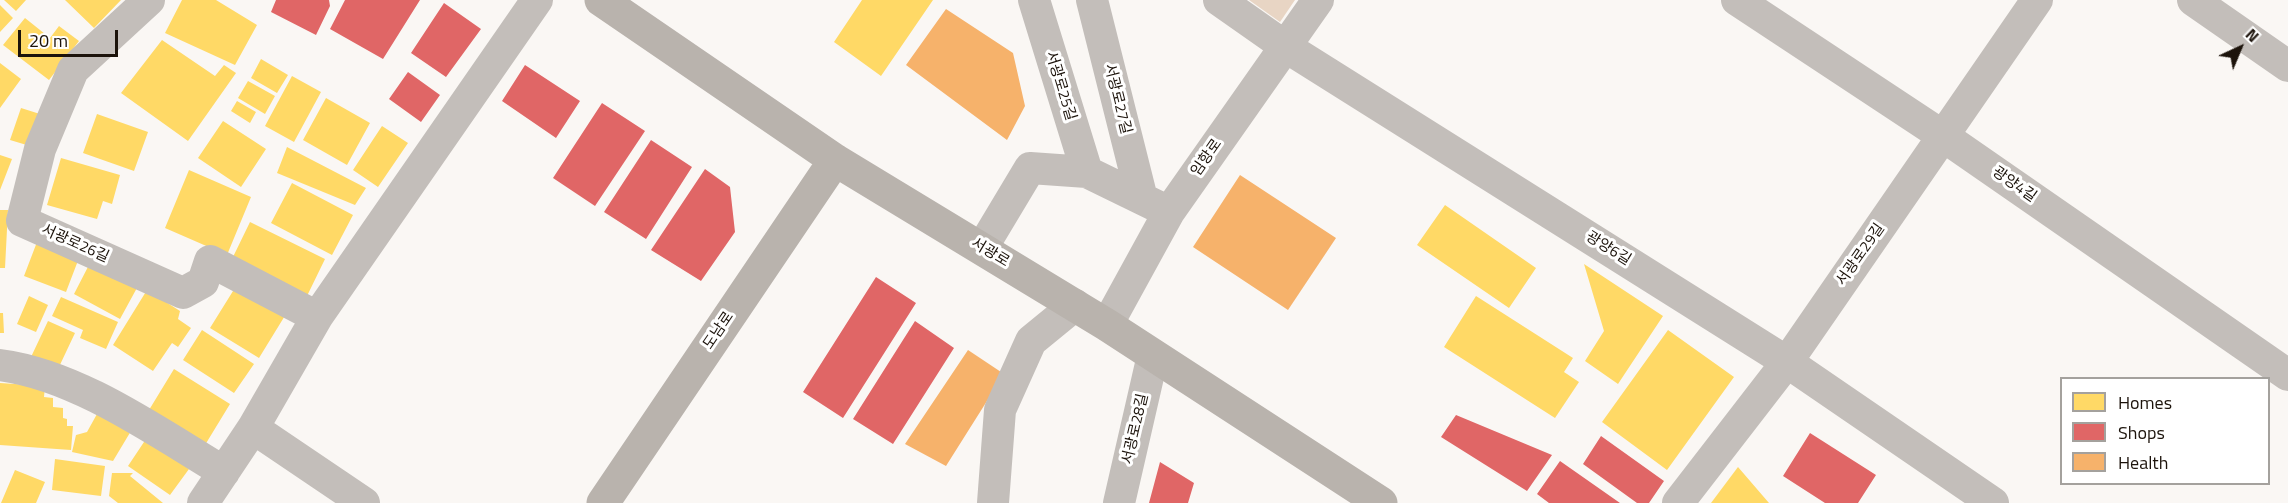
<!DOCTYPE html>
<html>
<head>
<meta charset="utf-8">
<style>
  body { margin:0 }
  #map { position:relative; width:2288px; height:503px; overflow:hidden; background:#faf7f4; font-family:"Titillium Web",sans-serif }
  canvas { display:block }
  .legend { position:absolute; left:2060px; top:377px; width:210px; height:108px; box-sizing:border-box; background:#fff; border:2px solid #a4a19d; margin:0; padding:8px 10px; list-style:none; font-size:18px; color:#1c130b }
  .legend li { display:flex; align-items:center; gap:12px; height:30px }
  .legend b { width:30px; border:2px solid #a4a19d }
  .north { position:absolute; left:2210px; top:18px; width:60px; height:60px; -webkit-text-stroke:4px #fff; paint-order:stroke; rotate:44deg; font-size:16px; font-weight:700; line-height:24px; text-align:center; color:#1c130b }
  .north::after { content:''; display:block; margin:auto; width:21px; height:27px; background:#1c130b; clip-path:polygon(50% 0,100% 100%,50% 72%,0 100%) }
  .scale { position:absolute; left:18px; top:30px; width:100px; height:27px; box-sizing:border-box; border:3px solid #1c130b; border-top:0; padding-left:8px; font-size:18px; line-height:21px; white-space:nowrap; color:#1c130b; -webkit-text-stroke:4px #fff; paint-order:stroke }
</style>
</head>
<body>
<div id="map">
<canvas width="2288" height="503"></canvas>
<ul class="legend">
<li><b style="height:16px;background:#ffd966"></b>Homes</li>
<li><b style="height:16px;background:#e06666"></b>Shops</li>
<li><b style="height:16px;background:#f6b26b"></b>Health</li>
</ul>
<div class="north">N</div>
<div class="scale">20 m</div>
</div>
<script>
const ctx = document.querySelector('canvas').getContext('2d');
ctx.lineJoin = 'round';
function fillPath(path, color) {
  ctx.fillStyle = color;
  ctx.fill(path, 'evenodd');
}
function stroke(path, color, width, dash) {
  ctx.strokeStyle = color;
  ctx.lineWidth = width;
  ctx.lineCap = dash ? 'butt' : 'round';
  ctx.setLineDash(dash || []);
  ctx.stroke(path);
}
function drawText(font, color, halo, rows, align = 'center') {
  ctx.font = font + ' "Titillium Web","Noto Sans KR",sans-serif';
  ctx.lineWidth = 6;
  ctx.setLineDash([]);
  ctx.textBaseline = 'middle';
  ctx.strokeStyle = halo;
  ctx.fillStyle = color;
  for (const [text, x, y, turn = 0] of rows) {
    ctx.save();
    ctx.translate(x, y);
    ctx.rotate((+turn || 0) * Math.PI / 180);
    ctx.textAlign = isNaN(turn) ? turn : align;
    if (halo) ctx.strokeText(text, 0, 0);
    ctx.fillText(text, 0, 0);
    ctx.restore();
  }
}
fillPath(new Path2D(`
  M1249,0H1295L1280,22Z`), '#e8d5c4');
fillPath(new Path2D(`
  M4,0H26L16,11Z
  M65,0H121L94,28Z
  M182,0H216L257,25L235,65L165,33Z
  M862,0H933L881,76L834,42Z
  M0,5L13,18L0,32Z
  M25,18L50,38L59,26L79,41L49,80L3,45Z
  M162,40L215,76L224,65L236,73L188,141L121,93Z
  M261,59L288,75L277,93L251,78Z
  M0,63L21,79L0,108Z
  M292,76L321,92L294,142L265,126Z
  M248,81L275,96L265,114L238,98Z
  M326,98L370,123L347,165L303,140Z
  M237,101L256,112L250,123L231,111Z
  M21,108L40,114L30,146L10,140Z
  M97,114L148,132L134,171L83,153Z
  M223,121L266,149L241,187L198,158Z
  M382,126L408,143L378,187L353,170Z
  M287,147L366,188L355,205L277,173Z
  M0,155L12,159L0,190Z
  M61,158L120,175L112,204L103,201L97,219L47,205Z
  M189,170L251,197L227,255L165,228Z
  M292,183L353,215L332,255L271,223Z
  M1445,205L1536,268L1509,308L1417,245Z
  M0,210H8L5,268H0Z
  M250,222L325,259L307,296L232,259Z
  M37,242L79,258L66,292L24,276Z
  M91,261L138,286L120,319L74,294Z
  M1584,264L1663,316L1618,384L1585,361L1604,331Z
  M238,283L286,314L259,358L210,328Z
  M147,290L180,311L178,319L191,328L178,347L172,343L153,371L113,345Z
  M29,296L48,305L36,332L17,324Z
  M1476,296L1573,358L1564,372L1579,382L1555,418L1444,347Z
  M61,297L118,322L106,349L80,338L83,330L52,316Z
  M0,313H3L4,333H0Z
  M48,321L75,333L58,369L31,357Z
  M202,330L254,364L234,393L183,360Z
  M1668,330L1734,377L1667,470L1602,422Z
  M174,369L230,404L205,445L149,410Z
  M0,383L45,386L44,397L53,398V407L63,408V418L67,419V426H73L71,450L0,445Z
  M97,414L131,431L113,461L72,452L76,435L87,432Z
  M146,439L189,469L170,495L128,466Z
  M55,459L105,466L101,496L52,490Z
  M1738,467L1769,503H1711Z
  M15,470L45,482L36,503H1Z
  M112,473H133L130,476L163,503H118L109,496Z`), '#ffd966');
fillPath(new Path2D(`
  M276,0H329L330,6L316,35L271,12Z
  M345,0H420L383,59L330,29Z
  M444,3L481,29L446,77L411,53Z
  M525,65L580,101L556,138L502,101Z
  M408,72L440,95L421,122L389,99Z
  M602,103L645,131L595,206L553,178Z
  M651,140L692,167L646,239L604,212Z
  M705,169L730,187L735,232L701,281L651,250Z
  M876,277L916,303L843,418L803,392Z
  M915,321L954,348L893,444L853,419Z
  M1456,415L1552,455L1527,491L1441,437Z
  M1810,433L1876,475L1858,503H1825L1783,476Z
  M1601,436L1664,481L1649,503H1637L1583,464Z
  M1560,461L1620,503H1549L1537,494Z
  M1160,462L1194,483L1188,503H1149Z`), '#e06666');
fillPath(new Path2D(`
  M946,9L1013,53L1025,106L1007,140L906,65Z
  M1240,175L1336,238L1288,310L1193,247Z
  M968,350L1004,374L946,466L905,444Z`), '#f6b26b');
stroke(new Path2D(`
  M149,0L73,70L40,149L22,221L183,293L203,282L210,261L317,317
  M1034,0L1087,172
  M1092,0L1142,199
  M1219,0L1286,47L1787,362L1993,503
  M1737,0L1943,136L2288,375
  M2193,0L2288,66
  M982,248L1030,168L1087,172L1169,212
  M1107,325L1169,212L1318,0
  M0,365C78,375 157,432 224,472
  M253,428L364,503
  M203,503L253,428L317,317L537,0
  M993,503L1000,410L1031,341L1075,305
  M1119,503L1153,355
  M1678,503L1787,362L2037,0`), '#c3beba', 32);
stroke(new Path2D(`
  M601,0L835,160L1107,325L1381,503
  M603,503L835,160`), '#b9b3ad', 33);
drawText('15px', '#1c130b', '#fff', [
  ["서광로25길",1060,86,73],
  ["서광로27길",1117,99,76],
  ["임항로",1207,158,-55],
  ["광양4길",2014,185,35],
  ["서광로26길",75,244,24],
  ["광양6길",1608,249,32],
  ["서광로",990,253,31],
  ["서광로29길",1861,255,-55],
  ["도남로",719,331,-56],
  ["서광로28길",1136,429,-77]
]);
</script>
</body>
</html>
